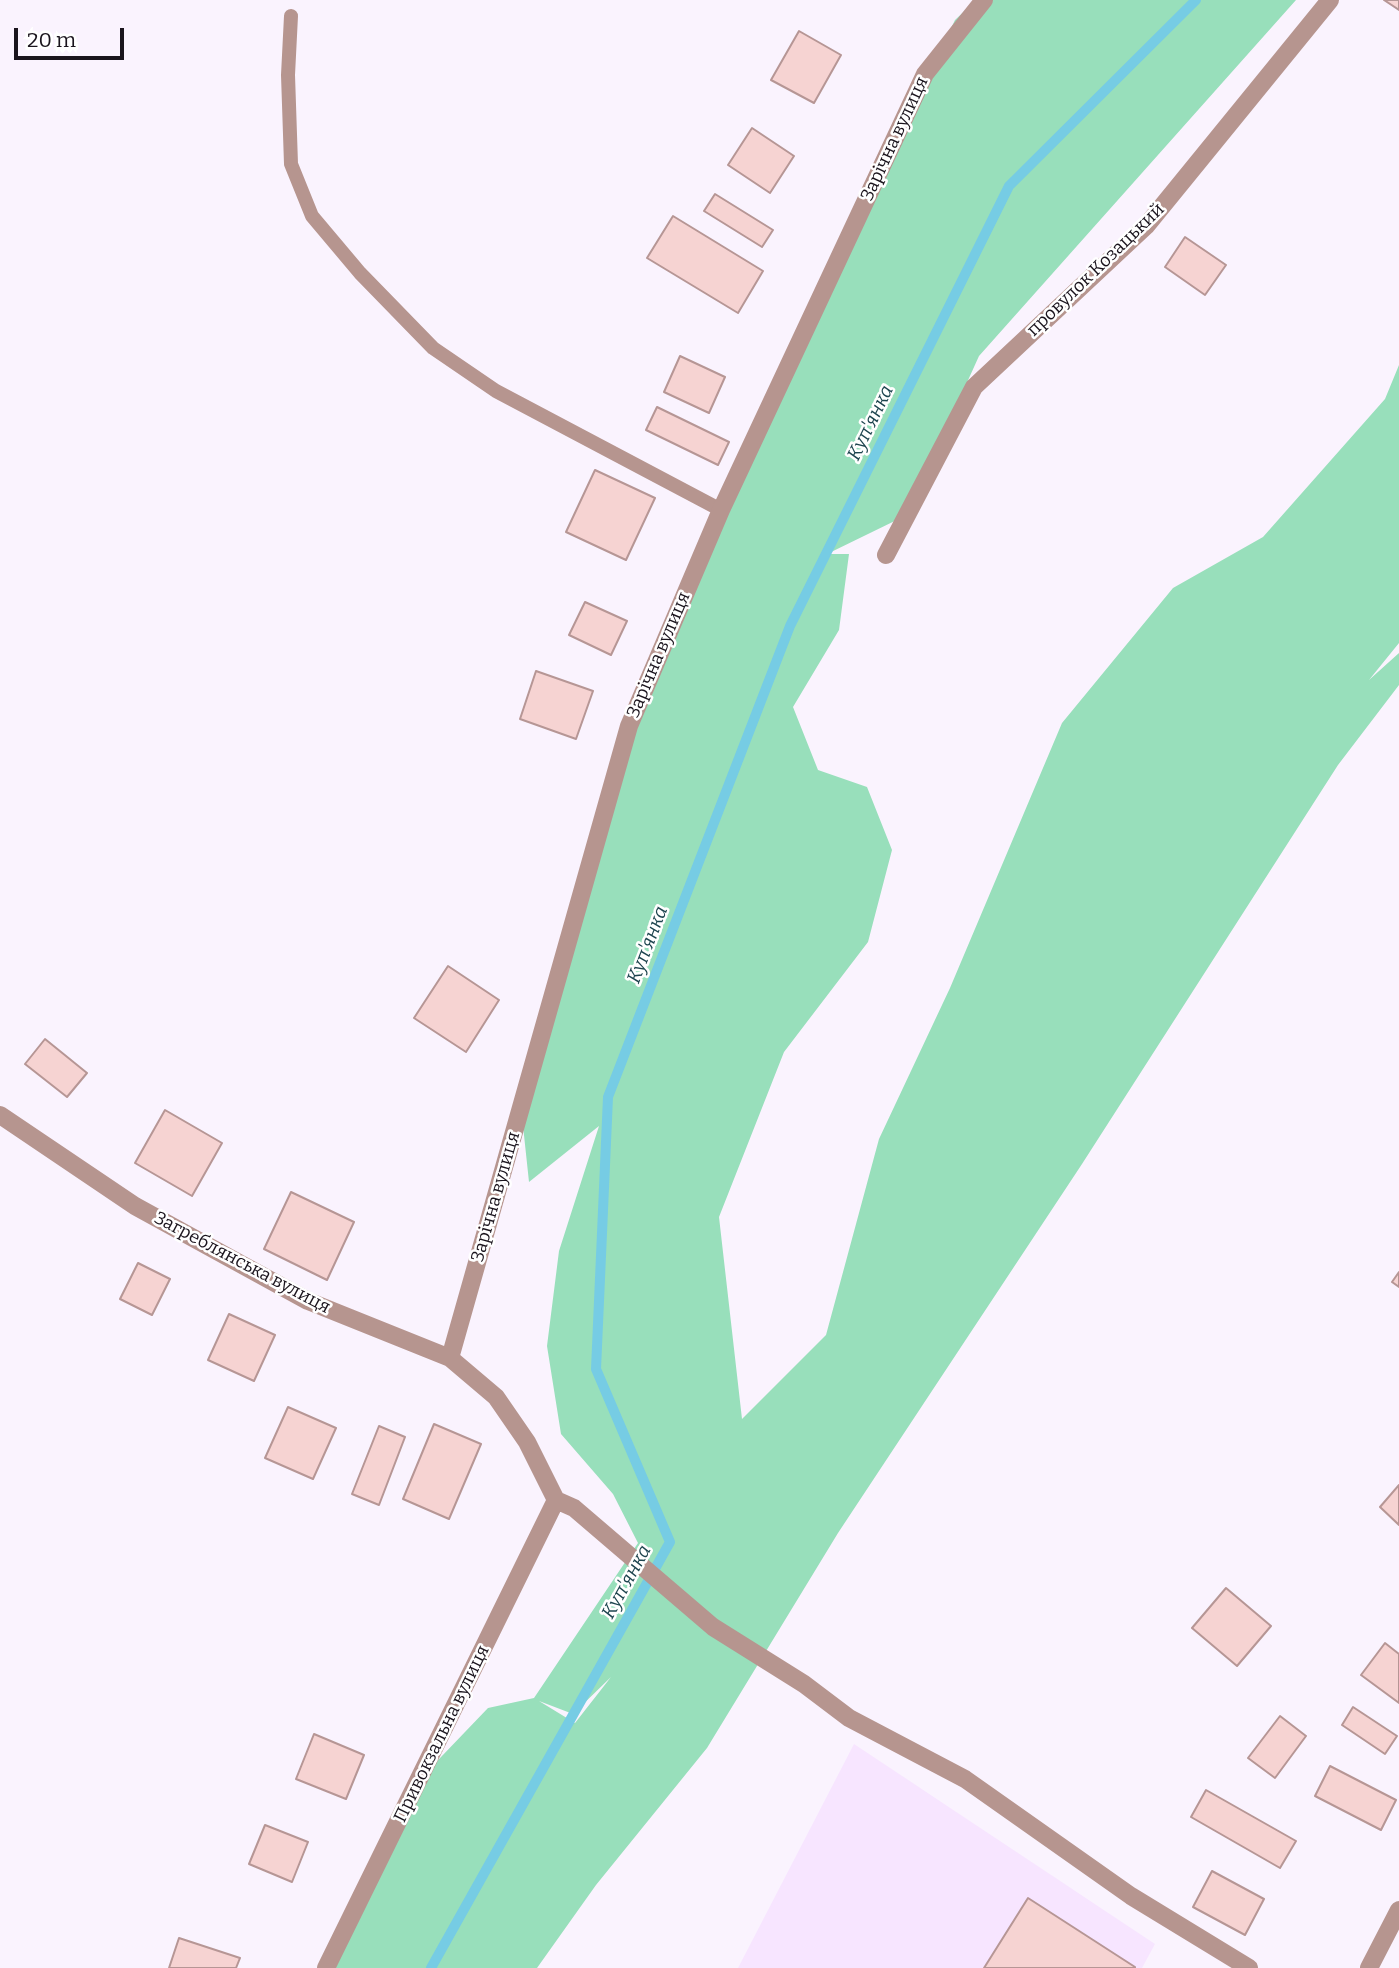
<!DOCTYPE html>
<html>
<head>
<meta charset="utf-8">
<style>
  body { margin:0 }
  #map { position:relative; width:1399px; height:1968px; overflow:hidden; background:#faf3fe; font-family:Bitter,serif }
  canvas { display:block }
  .scale { position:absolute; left:14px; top:28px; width:110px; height:32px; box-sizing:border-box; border:4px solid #1a141d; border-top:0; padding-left:9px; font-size:21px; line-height:24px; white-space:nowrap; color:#1a141d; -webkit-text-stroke:5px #fff; paint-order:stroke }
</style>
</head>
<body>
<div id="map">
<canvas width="1399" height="1968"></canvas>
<div class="scale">20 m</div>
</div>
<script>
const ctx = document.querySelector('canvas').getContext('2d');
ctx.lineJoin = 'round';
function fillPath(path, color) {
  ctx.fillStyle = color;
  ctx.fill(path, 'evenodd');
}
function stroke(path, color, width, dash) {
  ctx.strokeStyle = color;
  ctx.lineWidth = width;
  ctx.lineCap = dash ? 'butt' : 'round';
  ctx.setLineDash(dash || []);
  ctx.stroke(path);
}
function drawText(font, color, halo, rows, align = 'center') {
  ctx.font = font + ' Bitter,serif';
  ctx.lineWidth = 5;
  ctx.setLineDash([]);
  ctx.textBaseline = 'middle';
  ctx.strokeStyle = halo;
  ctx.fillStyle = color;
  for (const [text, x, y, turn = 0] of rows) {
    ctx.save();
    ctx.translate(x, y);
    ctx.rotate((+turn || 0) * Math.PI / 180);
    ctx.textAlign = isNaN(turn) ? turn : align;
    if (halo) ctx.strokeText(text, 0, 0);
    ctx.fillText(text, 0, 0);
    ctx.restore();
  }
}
fillPath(new Path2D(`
  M854,1744L1155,1944L1142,1968H738Z`), '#f7e5ff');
fillPath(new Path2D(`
  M976,0H1296L979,356L907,515L827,554H849L839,630L793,707L818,770L867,787L892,850L868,942L784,1052L719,1217L742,1419L826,1335L879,1139L950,988L1062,723L1173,588L1263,537L1385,399L1399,365V643L1369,680L1399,653V685L1338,765L1082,1164L838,1533L707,1748L596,1885L537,1968H324L418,1781L488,1708L534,1698L638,1543L613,1494L561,1434L547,1346L559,1251L599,1126L529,1182L521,1107L599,832L676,615L830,277L955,20ZM611,1677L575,1723L539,1701L573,1714Z`), '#98dfbb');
stroke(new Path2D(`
  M431,1968L670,1542L596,1369L608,1097L790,626L1009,186L1196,0`), '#76cce4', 10);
const building = new Path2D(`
  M1384,0H1399V10Z
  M799,31L841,55L814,103L771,80Z
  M752,128L794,156L770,193L728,165Z
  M715,194L773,230L762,247L704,211Z
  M673,216L763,271L738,313L647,258Z
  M1185,237L1226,265L1205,295L1165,267Z
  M680,356L725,377L709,413L664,392Z
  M657,407L729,442L718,465L646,430Z
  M595,470L655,498L626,560L566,532Z
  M585,602L627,621L611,655L569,635Z
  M536,671L593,691L576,739L520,719Z
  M448,966L499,1000L466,1052L414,1018Z
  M45,1039L87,1073L67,1097L25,1064Z
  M165,1110L222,1143L192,1196L135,1163Z
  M291,1192L354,1222L327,1280L264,1249Z
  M138,1263L170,1279L152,1315L120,1299Z
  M1399,1272V1287L1392,1282Z
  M229,1314L275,1335L254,1381L208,1360Z
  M288,1407L336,1428L313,1479L265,1458Z
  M434,1424L481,1444L449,1519L403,1499Z
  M379,1426L405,1437L379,1505L352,1494Z
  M1399,1485V1525L1380,1507Z
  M1226,1588L1271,1626L1237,1666L1192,1628Z
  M1385,1643L1399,1654V1703L1361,1675Z
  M1353,1707L1397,1736L1385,1754L1342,1725Z
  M1280,1716L1306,1736L1275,1778L1248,1758Z
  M314,1734L364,1755L346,1799L296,1779Z
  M1330,1766L1396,1800L1381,1830L1315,1796Z
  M1206,1790L1296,1841L1280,1868L1191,1817Z
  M265,1825L308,1842L292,1882L249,1864Z
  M1212,1871L1264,1899L1245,1935L1193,1907Z
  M1028,1898L1135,1967V1968H984Z
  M179,1938L240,1958L236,1968H169Z`);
fillPath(building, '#f6d3d2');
stroke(building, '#b69695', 2);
stroke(new Path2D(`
  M291,16L288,75L291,164L312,216L360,273L433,348L496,391L721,510`), '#b6958f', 14);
stroke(new Path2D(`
  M886,555L974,387L1146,226L1330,0
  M0,1115L135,1206L308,1301L450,1358L496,1397L527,1442L556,1500
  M450,1358L629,726L721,510L925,74L984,0
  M556,1500L574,1508L713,1627L804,1684L849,1718L965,1779L1131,1896L1249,1968
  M326,1968L556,1500
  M1369,1968L1399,1910`), '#b6958f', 18);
drawText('18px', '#1a141d', '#fff', [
  ["Зарічна вулиця",895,139,-65],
  ["провулок Козацький",1096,270,-44],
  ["Зарічна вулиця",659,655,-67],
  ["Зарічна вулиця",496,1197,-74],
  ["Загреблянська вулиця",242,1263,28],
  ["Привокзальна вулиця",442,1734,-64]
]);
drawText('italic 19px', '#1e454f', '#fff', [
  ["Куп'янка",871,423,-64],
  ["Куп'янка",648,945,-69],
  ["Куп'янка",627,1582,-61]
]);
</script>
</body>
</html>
